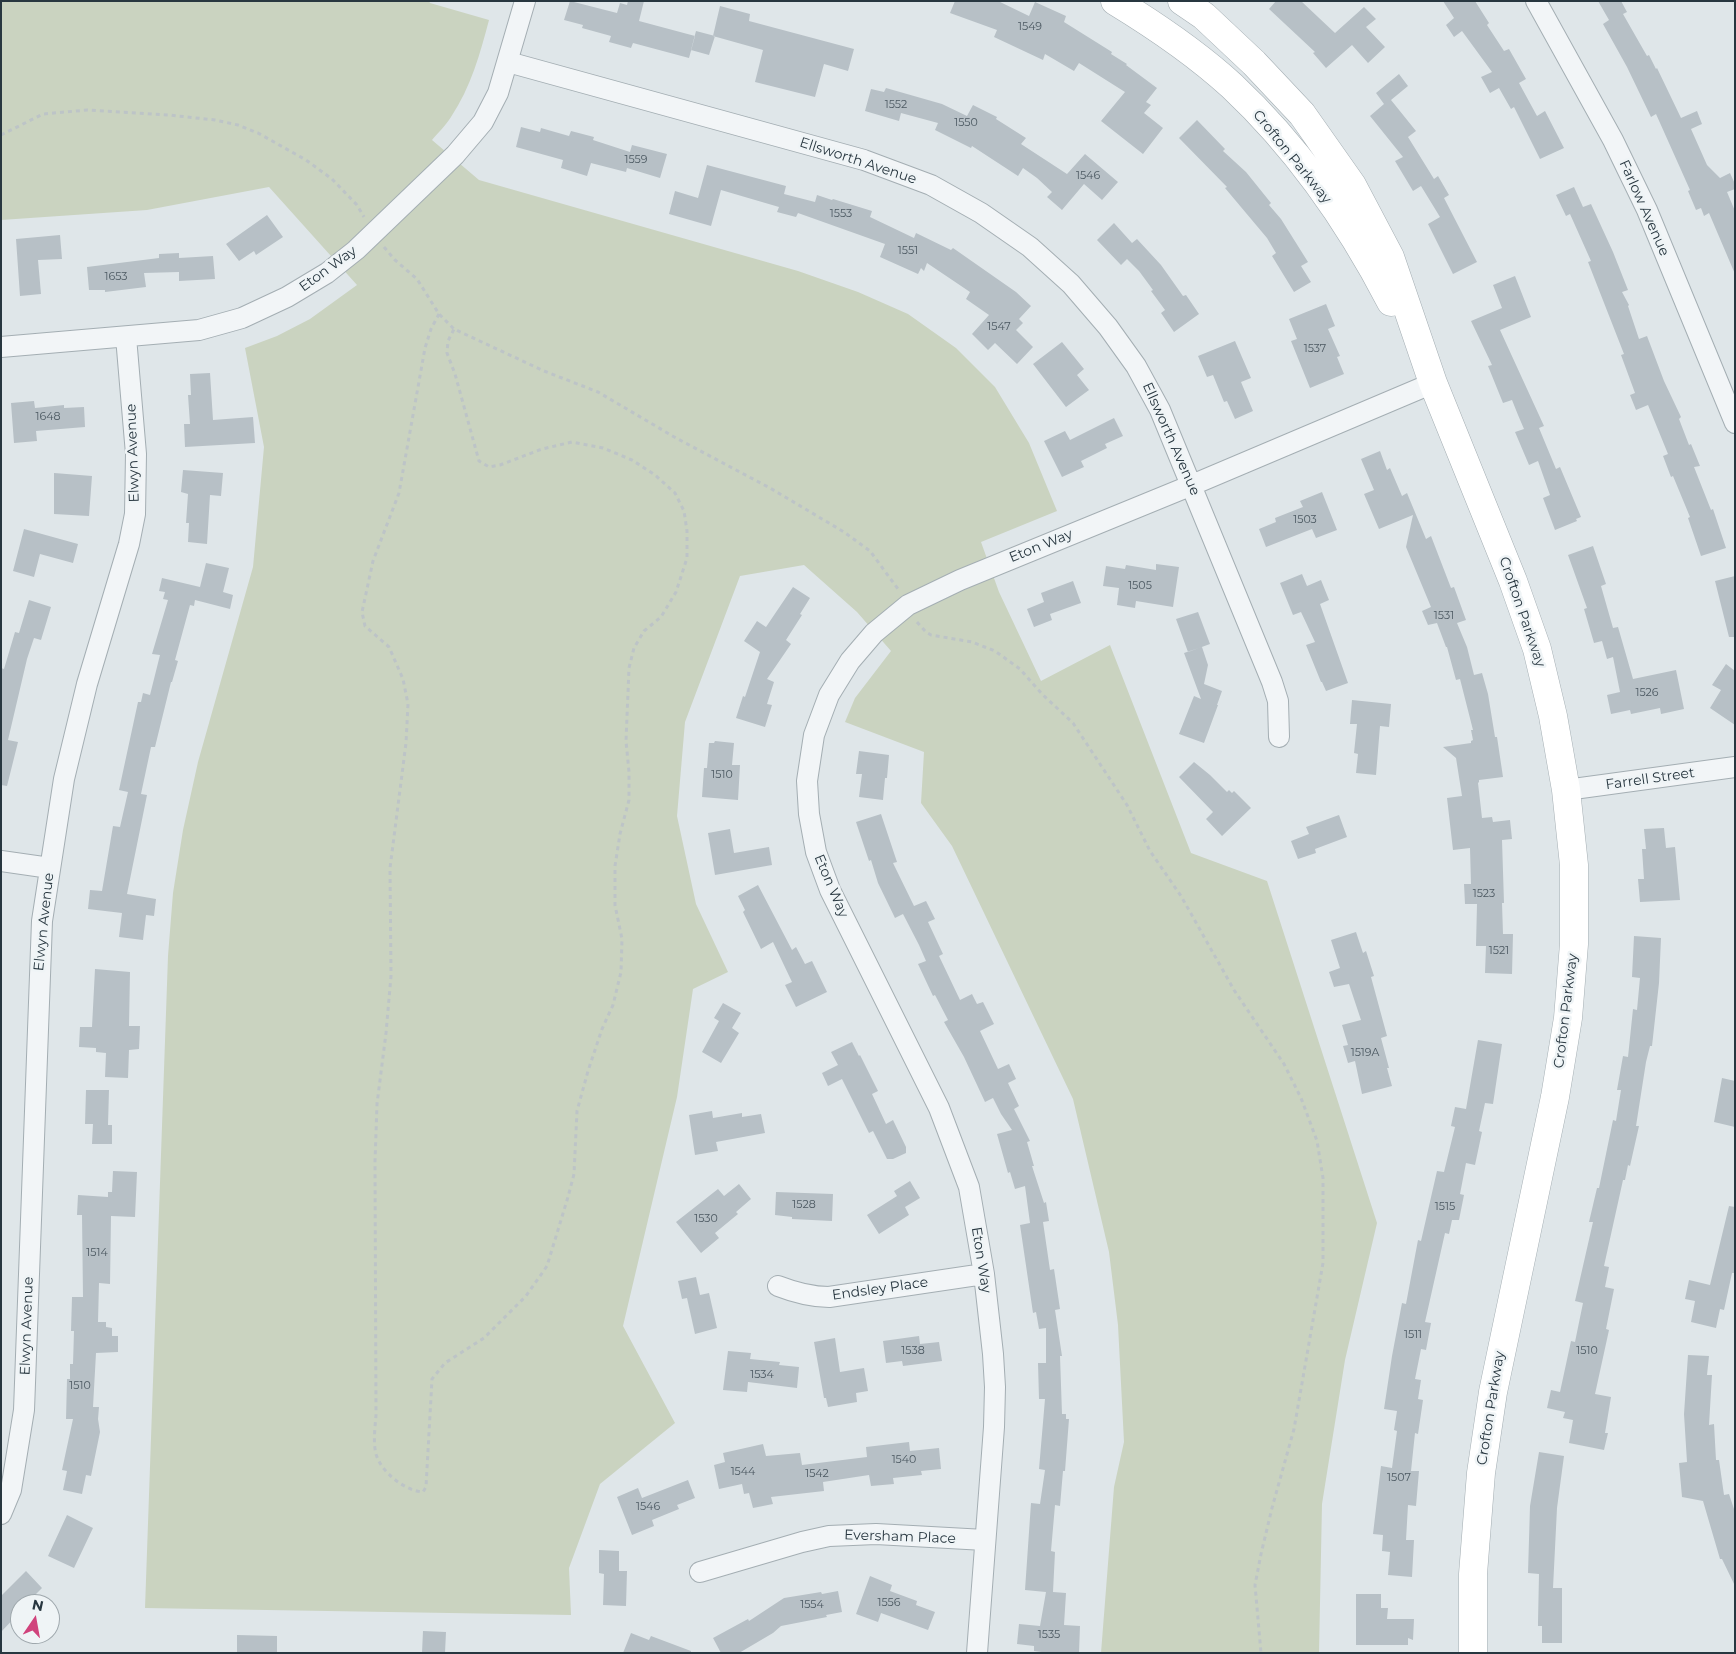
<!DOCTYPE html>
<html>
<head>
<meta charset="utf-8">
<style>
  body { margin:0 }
  #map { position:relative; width:1736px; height:1654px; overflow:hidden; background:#dfe6e9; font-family:Montserrat,sans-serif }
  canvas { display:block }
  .frame { position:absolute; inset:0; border:2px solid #283740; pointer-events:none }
  .north { position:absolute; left:10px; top:1594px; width:50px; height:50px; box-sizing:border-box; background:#eff4f6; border:1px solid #9fa8ad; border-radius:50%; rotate:12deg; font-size:14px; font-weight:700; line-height:20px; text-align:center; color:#283740 }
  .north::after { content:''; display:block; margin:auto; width:18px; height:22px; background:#d0437c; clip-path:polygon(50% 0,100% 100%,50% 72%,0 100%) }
</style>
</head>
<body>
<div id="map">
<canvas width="1736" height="1654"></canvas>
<div class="frame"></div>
<div class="north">N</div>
</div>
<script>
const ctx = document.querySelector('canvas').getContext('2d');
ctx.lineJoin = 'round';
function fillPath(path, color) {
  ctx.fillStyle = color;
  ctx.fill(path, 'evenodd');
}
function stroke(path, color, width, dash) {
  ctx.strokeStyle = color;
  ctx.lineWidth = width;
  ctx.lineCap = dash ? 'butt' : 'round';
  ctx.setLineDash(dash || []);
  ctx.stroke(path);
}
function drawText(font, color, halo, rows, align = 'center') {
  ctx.font = font + ' Montserrat,sans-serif';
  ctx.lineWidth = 5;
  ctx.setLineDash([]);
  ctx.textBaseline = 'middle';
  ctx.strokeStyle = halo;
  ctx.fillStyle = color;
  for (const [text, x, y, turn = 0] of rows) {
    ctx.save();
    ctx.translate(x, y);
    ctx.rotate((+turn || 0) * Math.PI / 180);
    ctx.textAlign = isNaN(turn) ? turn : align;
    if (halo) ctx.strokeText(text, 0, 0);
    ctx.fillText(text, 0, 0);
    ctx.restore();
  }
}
fillPath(new Path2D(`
  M1,1H429L430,3L489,20C480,54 471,87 451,117C446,125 438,133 432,140L479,180L798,271L858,292L908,314L956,348L995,387L1029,443L1057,511L981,542L999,592L1041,681L1110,645L1191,853L1267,881L1377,1223L1345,1360L1322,1504L1319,1653H1101L1114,1487L1124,1442L1118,1325L1109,1252L1073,1099L952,846L921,803L924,752L845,722L855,698L891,651L857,612L804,565L740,576L685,722L677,816L696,904L728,972L693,989L677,1097L623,1326L675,1423L600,1484L569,1568L571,1615L145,1608L168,956L173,893L183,830L198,762L253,567L264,447L245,348L277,336L310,319L357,285L269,187L147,210L1,220Z`), '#cad3c0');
fillPath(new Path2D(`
  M570,1L617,13L620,3L627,5L628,1H644L639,21L695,36L689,58L633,43L631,48L609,42L611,36L582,28L583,25L564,20Z
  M955,1H998L1029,16L1035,2L1066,16L1064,22L1112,52L1111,54L1127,64L1126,65L1157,88L1146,102L1151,105L1144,113L1163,128L1143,154L1101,121L1125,92L1079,63L1074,71L1045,54L1043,60L994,37L997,30L950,13Z
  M1276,1H1301L1335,33L1364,7L1376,19L1366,27L1385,47L1368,63L1352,45L1326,68L1313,53L1315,52L1269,9Z
  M1443,1H1475L1489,23L1487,25L1504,51L1509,49L1526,79L1519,83L1537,116L1545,111L1564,148L1540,159L1514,107L1511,109L1499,88L1490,93L1481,77L1492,72L1462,31L1454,37L1446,25L1454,18Z
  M1598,1H1621L1627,12L1623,14L1647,56L1649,55L1656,69L1657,68L1681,118L1697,111L1702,124L1691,129L1707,165L1720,178L1730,173L1735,184V189L1727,192L1735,211V274L1709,213L1704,216L1701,208L1696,210L1688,191L1690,190L1656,114L1651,117L1627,67L1603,24L1609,20Z
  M720,6L750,14L749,21L854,49L848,71L824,64L815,97L755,82L763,50L713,36Z
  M696,31L715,36L709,55L691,50Z
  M1399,74L1408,86L1391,100L1416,131L1408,137L1434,179L1438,176L1449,195L1444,198L1477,262L1453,274L1428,224L1440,217L1421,186L1413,191L1395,161L1403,157L1370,116L1384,104L1376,93Z
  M886,88L942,104L967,116L973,105L997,117L996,119L1026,138L1021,144L1067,174L1085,154L1118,182L1102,200L1084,184L1062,210L1047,197L1052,192L1037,178L1023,168L1018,176L972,146L971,148L935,130L938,123L901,113L899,121L865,111L871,89L884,92Z
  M1197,120L1225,149L1223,151L1246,172L1271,203L1269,205L1281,219L1308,262L1301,266L1311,282L1294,292L1272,256L1276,253L1267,238L1225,188L1227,187L1179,138Z
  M521,127L540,132L541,128L569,136L571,131L594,137L593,140L630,152L632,145L667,154L660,178L627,168L626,172L591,163L587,176L561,168L563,160L516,147Z
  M707,165L786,186L784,194L815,202L817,195L832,200L833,199L872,211L870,217L914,238L916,233L951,250L953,248L1016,292L1031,306L1019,319L1023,323L1016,330L1033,347L1017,364L995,343L988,350L972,334L989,315L966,299L970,292L927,263L924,271L921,268L918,274L880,257L885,244L798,213L796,217L777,212L779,207L721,190L711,226L669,214L675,191L698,198Z
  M1574,187L1583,207L1591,204L1613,252L1628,290L1622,292L1629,305L1628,306L1639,339L1647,336L1664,381L1681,417L1679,419L1689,445L1691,444L1700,466L1694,467L1711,510L1713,509L1726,548L1701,556L1688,518L1690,517L1673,476L1671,477L1663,456L1668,454L1648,405L1636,410L1630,395L1635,393L1621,355L1624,354L1588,262L1591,261L1570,214L1566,216L1556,195Z
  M267,215L283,237L256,255L254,251L239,261L226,244Z
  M1114,223L1132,243L1137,239L1161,265L1183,296L1186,295L1199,314L1174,332L1161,313L1165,310L1151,291L1153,290L1139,271L1127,259L1121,265L1097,240Z
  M60,235L62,259L38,260L41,294L20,296L16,239Z
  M179,253V258L213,256L215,279L179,281V272L144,273L146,287L105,292V290H89L87,267L159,258V254Z
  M1515,276L1531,317L1500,330L1544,426L1539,428L1556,469L1560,467L1581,517L1576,519L1577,521L1555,530L1543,498L1550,495L1538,461L1529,465L1515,432L1524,429L1518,415L1512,400L1503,403L1488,366L1492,365L1471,321L1502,308L1493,285Z
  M1326,304L1335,326L1328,329L1340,356L1337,357L1344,374L1310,388L1291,341L1297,339L1289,319Z
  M1235,341L1251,378L1241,382L1253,411L1235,419L1227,401L1224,402L1213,375L1207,377L1198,356Z
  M1062,342L1084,369L1077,375L1089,390L1066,407L1033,364Z
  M210,373L213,420L253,417L255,443L185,447L184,424H190L188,395H191L190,374Z
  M34,401L35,408L64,405V408L84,407L85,427L36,431L37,441L14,443L11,403Z
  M1114,418L1123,436L1105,444L1107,448L1081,461L1084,467L1062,477L1044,441L1065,431L1070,440Z
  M1380,451L1387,470L1390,468L1402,496L1407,493L1426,539L1431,536L1451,588L1454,587L1466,620L1457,623L1467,647L1474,675L1482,673L1488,694L1495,737H1497L1503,777L1479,780V782L1478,783L1482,818L1492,817L1493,822L1510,820L1512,839L1502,840L1504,903H1502L1503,934H1513L1512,974L1485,973L1486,946H1476L1477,904H1465L1464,884H1471L1470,848L1453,850L1447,798L1462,796L1456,758L1443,747L1471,743V741L1473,740L1471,730H1473L1460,679L1456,680L1447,647H1446L1437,623L1428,625L1422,611L1431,607L1406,547L1413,515L1379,529L1364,494L1374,490L1361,459Z
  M183,470L223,473L221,496L210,495L207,544L188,542L189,523H186L188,494L181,492Z
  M54,473L92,476L89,516L54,514Z
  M1322,492L1337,530L1316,538L1312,529L1266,547L1259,529L1276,522L1275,518L1303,507L1300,501Z
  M24,529L78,544L73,563L40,554L34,577L13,571Z
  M1593,546L1606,584L1601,586L1613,628L1618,627L1633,679L1676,670L1684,709L1661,714L1660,708L1631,714L1630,710L1611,714L1607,695L1620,692L1613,657L1607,659L1602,641L1594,643L1584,609L1587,608L1568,555Z
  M206,563L229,568L223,592L233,595L230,609L195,600L194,606L190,605L175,660L178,661L172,682H171L155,747H151L141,794L147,795L127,894L156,899L154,916L146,915L143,940L119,937L122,913L88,909L90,890L102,891L113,826L120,827L128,792L119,790L138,702H141L143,693L150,695L160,655L152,654L168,600L163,599L165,592L159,591L162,578L200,587Z
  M1156,564L1179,567L1173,607L1136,601L1135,608L1117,605L1119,588L1103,586L1106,566L1125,569L1126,565L1156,570Z
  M1302,574L1307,586L1321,580L1329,600L1320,604L1348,683L1326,691L1322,682H1321L1306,645L1315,642L1301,612L1293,615L1280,583Z
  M1735,576V637H1729L1715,581Z
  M1073,581L1081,603L1050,614L1052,620L1034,627L1027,609L1044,602L1041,593Z
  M793,587L810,598L800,614L802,615L786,640L791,644L767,679L774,682L767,704L772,705L765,727L736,718L743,696L745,697L760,652L744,641L757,621L766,627Z
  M29,600L51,607L41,640L34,638L27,659L8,740L18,742L7,786L1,785V668L4,669L15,632L19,633Z
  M1198,612L1210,644L1188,652L1176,619Z
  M1202,647L1208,665L1204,684L1222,691L1217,705H1218L1204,743L1179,734L1194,696L1201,699L1184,653Z
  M1726,664L1735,671V725L1710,708L1721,690L1712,685Z
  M1352,700L1391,704L1389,727L1380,726L1376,775L1356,773L1358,754L1354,753L1357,724H1350Z
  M715,741L734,743L732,765H740L738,800L702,797L704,768H707L709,743H714Z
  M859,751L889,755L887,778H885L883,800L859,797L862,774H856Z
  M1194,762L1210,775L1227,792L1229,790L1232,793L1234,791L1251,808L1222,836L1206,819L1213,812L1179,777Z
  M881,814L897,862L893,863L914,906L926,901L935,919L928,922L943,954L939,956L960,1000L972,994L977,1004L983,1002L994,1024L980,1031L998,1069L1009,1064L1016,1079L1008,1083L1019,1106L1014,1109L1030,1141L1027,1142L1034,1166H1032L1044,1203L1046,1202L1049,1221L1043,1222L1050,1270L1054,1269L1060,1309L1055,1310L1062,1356H1060L1062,1414H1066V1419H1069L1065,1471H1063L1060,1506L1055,1505L1051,1551L1055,1552L1053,1592L1066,1593L1064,1625L1080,1626L1079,1653H1049L1034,1651V1646L1017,1644L1019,1624L1040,1626L1046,1592L1025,1590L1031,1503L1040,1504L1045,1470L1039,1469L1045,1399H1039L1038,1363H1046V1328L1039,1329L1036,1312L1033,1313L1020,1225L1030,1223L1025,1186L1015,1189L1010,1172L1008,1173L997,1134L1012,1130L1001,1114L993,1098L985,1102L964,1057L944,1022L948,1020L935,995L933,996L918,964L926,961L919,945L903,914L895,918L878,883L871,860L869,861L856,822Z
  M1339,815L1347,837L1315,849L1316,853L1298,859L1291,841L1309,834L1306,827Z
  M1664,828L1666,848L1675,847L1680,900L1640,902L1638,879H1644L1642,849H1646L1644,829Z
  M730,829L734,853L769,847L772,865L715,875L708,833Z
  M758,885L792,950L796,947L805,964L812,961L827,992L796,1007L785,985L792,982L773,942L761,949L743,912L745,910L738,896Z
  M1356,932L1363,953L1366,951L1374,976L1371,977L1387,1036L1381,1038L1389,1068H1387L1392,1086L1362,1094L1355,1061L1348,1063L1343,1046L1348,1045L1342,1025L1361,1020L1349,984L1334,987L1329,972L1340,968L1331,940Z
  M1634,936L1661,938L1659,983L1652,1046H1650L1646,1062L1636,1126H1639L1630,1166L1628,1165L1625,1180H1623L1604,1266L1609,1267L1605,1287L1614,1289L1606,1329L1609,1330L1595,1394L1611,1397L1605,1433H1608L1604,1450L1569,1443L1573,1420L1563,1418L1565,1412L1547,1408L1551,1390L1560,1392L1571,1341L1575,1342L1583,1303L1575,1301L1593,1222H1589L1597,1188H1599L1613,1120L1616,1121L1621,1090H1617L1623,1056L1628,1057L1633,1009L1637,1010L1640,978L1632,977Z
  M95,969L130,972L129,1026H140L139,1049L129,1050L128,1078L105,1077L106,1053L96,1052V1048L79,1047L80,1027H92Z
  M723,1003L741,1013L732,1028L739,1033L721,1063L702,1052L719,1021L714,1018Z
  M1478,1040L1502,1044L1493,1104L1485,1103L1479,1131L1482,1132L1475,1165L1466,1163L1460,1194L1464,1195L1459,1220H1452L1449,1234L1445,1233L1425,1322L1431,1323L1426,1350L1421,1349L1415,1379L1421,1380L1418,1399L1423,1400L1418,1434L1415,1433L1411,1471H1419L1416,1506L1408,1505L1406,1540H1414L1412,1577L1388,1575L1390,1552L1382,1551L1383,1535L1373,1534L1381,1466L1392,1468L1397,1431L1394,1430L1397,1411L1384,1409L1392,1356L1402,1303L1406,1304L1418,1240L1421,1241L1437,1171L1444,1172L1455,1127L1451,1126L1455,1107L1466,1109Z
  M852,1042L859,1056L860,1055L878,1091L872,1094L886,1124L893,1120L906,1147V1153L893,1159H887L873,1131L869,1133L842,1079L828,1086L822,1073L838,1065L831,1052Z
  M1722,1078L1735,1081V1127L1714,1122Z
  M86,1090H109L108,1125H112V1144H92L93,1124H85Z
  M712,1111L713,1118L742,1113V1117L761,1114L765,1133L716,1142L718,1151L695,1155L689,1115Z
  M113,1171L137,1172L135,1217L111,1216L110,1284L99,1283L98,1322H106V1327L112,1328V1336H118V1352L96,1353L93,1407H99L98,1419L100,1432L91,1476L86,1475L82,1494L63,1490L67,1471L62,1470L73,1419H66L67,1379H70V1364H73L74,1331H71L72,1297H83L82,1215H77L78,1195L108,1197V1192H112Z
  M910,1181L920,1198L905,1207L909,1215L879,1234L867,1215L897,1196L894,1191Z
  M739,1184L751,1199L736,1212L738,1214L715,1233L719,1238L701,1253L676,1222L718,1189L724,1196Z
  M776,1192L833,1194L832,1221L792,1219V1217L775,1215Z
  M1729,1206L1735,1207V1273H1732L1724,1310L1720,1309L1716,1328L1691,1322L1695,1301L1685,1299L1689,1280L1710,1285Z
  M696,1277L700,1295L709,1293L717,1328L695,1334L687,1298L682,1299L678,1281Z
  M919,1336L920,1344L939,1342L942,1361L903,1366L902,1361L886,1363L883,1341Z
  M835,1338L840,1372L864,1368L868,1391L856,1393L857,1402L828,1407L826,1398H824L814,1342Z
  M728,1351L751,1353L750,1359L780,1362L779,1365L799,1367L797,1388L748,1382L747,1392L723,1390Z
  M1688,1355L1709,1356L1707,1375H1712L1709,1425L1714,1424L1716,1460H1719L1724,1495L1729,1494L1735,1512V1586L1722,1559H1720L1703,1501L1682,1497L1679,1463L1687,1462L1684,1414Z
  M909,1442L910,1451L939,1448L941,1469L921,1471L922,1475L893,1478L894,1484L871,1486L869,1475L823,1482L824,1491L771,1497L773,1504L753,1508L749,1493L744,1494L742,1484L719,1489L714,1465L725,1462L723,1453L763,1444L766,1456L800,1453L802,1465L867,1457L866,1447Z
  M1539,1452L1564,1456L1557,1508L1553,1588H1562V1643H1542V1626H1538V1622L1539,1574L1528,1573L1530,1506Z
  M688,1480L695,1498L677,1505L679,1509L652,1520L654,1526L632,1535L617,1497L638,1488L642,1498Z
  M67,1515L93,1528L74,1568L48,1556Z
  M599,1550L619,1551V1571H627L626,1606L603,1605L604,1574L599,1573Z
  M26,1571L42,1588L29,1601L31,1602L28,1604H20V1612L1,1632V1596Z
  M870,1576L892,1585L890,1591L917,1601L916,1605L935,1612L928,1630L881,1613L878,1622L856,1614Z
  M838,1591L842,1612L826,1615L827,1617L781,1626L773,1633L739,1653H721L713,1638L748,1619L749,1621L784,1598L821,1592L822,1594Z
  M1356,1594H1381V1608H1388L1387,1619H1414L1413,1640L1408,1638V1645H1356Z
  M423,1631L446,1632L445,1653H422Z
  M631,1633L649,1640L651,1636L691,1651V1653H623Z
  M237,1635L277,1636V1653H237Z`), '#b7c0c6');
const street = new Path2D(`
  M1536,1L1613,140L1647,210L1735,423
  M508,62L864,160L931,185L981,213L1030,247L1071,284L1108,327L1136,366L1160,410L1272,682L1278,701L1279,737
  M1,347L199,330L242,318L287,297L327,273L356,250L455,155L483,122L498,93L525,1
  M1566,790L1735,767
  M1,861L50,868
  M778,1286C796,1293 811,1297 829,1297L984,1274
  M1,1514L11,1490L24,1410L42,921L64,779L87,684L129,544L135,514L136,454L126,337
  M700,1572L802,1542L829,1536L876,1534L985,1540
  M977,1653L994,1427L995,1387L993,1354L984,1274L969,1187L939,1108L830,890L816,852L809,814L807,781L814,735L829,695L850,661L874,633L908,605L960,580L1192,485L1433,383`);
const secondary = new Path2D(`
  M1115,1C1156,26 1196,53 1232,86C1297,147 1350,223 1391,302
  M1182,1L1204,16L1254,63L1302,114L1352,185L1390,257L1433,383L1513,581L1537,649L1553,716L1566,790L1574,865V944L1568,1018L1555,1097L1493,1392L1481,1473L1473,1574V1653`);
stroke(street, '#a4aeb3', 22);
stroke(secondary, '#a4aeb3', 29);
stroke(new Path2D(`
  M1,135L43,114L87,110L169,115L215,120L238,125L258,133L306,160L332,179L357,205L364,217
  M384,247L395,260L417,279L439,314L454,329L544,371L598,392L676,438L770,488L844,532L870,551L898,589
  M439,314L431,329L425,348L399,493L373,561L362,612L365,626L389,647L403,679L408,704L406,743L390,868L391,976L386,1033L377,1104L375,1162L376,1415C375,1428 373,1442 376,1454C381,1472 405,1491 423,1492L426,1487L432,1379L445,1363L484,1338L526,1296L547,1266L568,1197L574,1174L577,1111L588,1071L602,1029L613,1005L621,972L622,939L615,905V866L620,834L629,800V772L626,741L629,668L634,648L644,631L661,617L676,592L687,558V531L684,511L675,493L655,475L632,460L603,448L572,442L542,449L500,465L489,467L479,461L455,374L447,353L448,341L454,329
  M917,622L926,632L931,635L972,642L995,651L1020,669L1042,694L1073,723L1127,805L1150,851L1181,896L1234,990L1284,1064L1301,1098L1317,1141L1323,1178V1263L1294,1429L1272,1508L1261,1554L1255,1585L1261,1653`), '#bdc4c7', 3, [4, 4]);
stroke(street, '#f2f5f7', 20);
stroke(secondary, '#fff', 28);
drawText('11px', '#4c5962', null, [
  ["1549",1030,27],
  ["1552",896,105],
  ["1550",966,123],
  ["1559",636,160],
  ["1546",1088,176],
  ["1553",841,214],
  ["1551",908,251],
  ["1653",116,277],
  ["1547",999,327],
  ["1537",1315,349],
  ["1648",48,417],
  ["1503",1305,520],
  ["1505",1140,586],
  ["1531",1444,616],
  ["1526",1647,693],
  ["1510",722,775],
  ["1523",1484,894],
  ["1521",1499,951],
  ["1519A",1365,1053],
  ["1528",804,1205],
  ["1515",1445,1207],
  ["1530",706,1219],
  ["1514",97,1253],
  ["1511",1413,1335],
  ["1538",913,1351],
  ["1510",1587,1351],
  ["1534",762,1375],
  ["1510",80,1386],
  ["1540",904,1460],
  ["1544",743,1472],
  ["1542",817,1474],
  ["1507",1399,1478],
  ["1546",648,1507],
  ["1556",889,1603],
  ["1554",812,1605],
  ["1535",1049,1635]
]);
drawText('14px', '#283740', '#eff4f6', [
  ["Crofton Parkway",1292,157,51],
  ["Ellsworth Avenue",858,161,18],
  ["Farlow Avenue",1644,208,66],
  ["Eton Way",328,269,-36],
  ["Ellsworth Avenue",1171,439,66],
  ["Elwyn Avenue",133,453,-92],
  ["Eton Way",1041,546,-22],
  ["Crofton Parkway",1522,612,71],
  ["Farrell Street",1650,779,-8],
  ["Eton Way",831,886,67],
  ["Elwyn Avenue",44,922,-84],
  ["Crofton Parkway",1566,1011,-83],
  ["Eton Way",981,1260,81],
  ["Endsley Place",880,1289,-8],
  ["Elwyn Avenue",27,1326,-88],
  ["Crofton Parkway",1491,1408,-81],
  ["Eversham Place",900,1537,2]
]);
</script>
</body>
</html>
